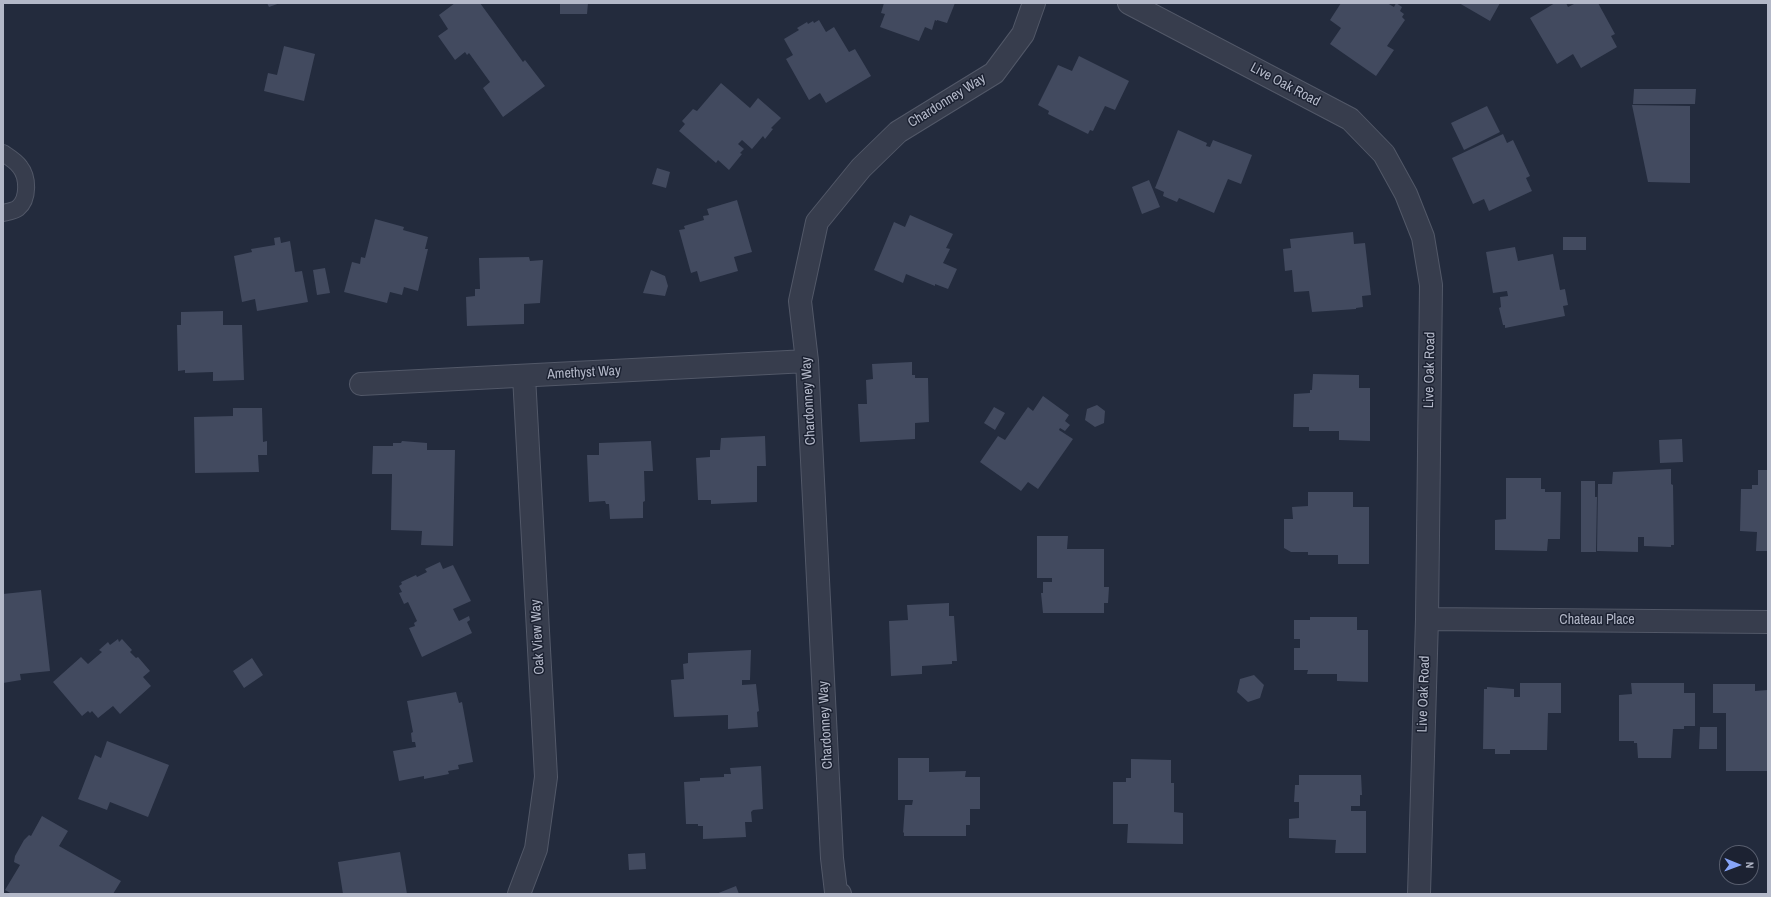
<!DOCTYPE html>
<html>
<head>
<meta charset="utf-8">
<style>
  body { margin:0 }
  #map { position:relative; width:1771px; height:897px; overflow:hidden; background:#232b3d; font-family:"Archivo Narrow",sans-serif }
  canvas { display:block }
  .frame { position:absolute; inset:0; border:4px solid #b3b8c8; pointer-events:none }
  .north { position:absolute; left:1719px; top:845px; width:40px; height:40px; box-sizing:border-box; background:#1c2232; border:1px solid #585e6e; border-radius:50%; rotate:91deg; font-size:11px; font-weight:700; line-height:16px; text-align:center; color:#b3b8c8 }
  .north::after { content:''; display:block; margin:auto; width:14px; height:18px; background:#87a5f9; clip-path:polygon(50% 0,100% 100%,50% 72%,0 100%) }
</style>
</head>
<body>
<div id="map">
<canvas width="1771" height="897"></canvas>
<div class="frame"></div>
<div class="north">N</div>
</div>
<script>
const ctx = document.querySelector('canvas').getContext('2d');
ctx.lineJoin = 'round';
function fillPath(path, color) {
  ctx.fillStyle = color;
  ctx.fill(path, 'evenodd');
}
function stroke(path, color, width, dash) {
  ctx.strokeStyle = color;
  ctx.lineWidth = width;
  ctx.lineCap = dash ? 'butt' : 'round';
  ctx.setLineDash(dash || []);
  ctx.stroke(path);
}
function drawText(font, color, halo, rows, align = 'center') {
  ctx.font = font + ' "Archivo Narrow",sans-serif';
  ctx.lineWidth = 3;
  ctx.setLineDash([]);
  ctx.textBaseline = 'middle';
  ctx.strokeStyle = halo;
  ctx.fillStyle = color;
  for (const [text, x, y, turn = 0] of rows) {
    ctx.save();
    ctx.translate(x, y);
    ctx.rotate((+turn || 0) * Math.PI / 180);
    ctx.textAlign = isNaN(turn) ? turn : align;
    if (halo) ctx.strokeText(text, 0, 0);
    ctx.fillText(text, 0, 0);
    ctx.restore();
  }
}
fillPath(new Path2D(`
  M267,3H280L269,7Z
  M455,3H480L523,62L525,60L545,86L503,117L483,88L490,82L469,53L467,55L465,52L455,60L438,36L448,29L439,15Z
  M560,3H588L587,14H560Z
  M884,3H955L947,23L937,20V21L935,20L932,30L925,27L919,41L880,27L885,14L881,13Z
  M1341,3H1387L1394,7L1396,3L1402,7L1400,11L1404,14L1402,17L1405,20L1387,46L1394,50L1376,76L1330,44L1341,28L1330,20Z
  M1459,3H1500L1490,21Z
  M1555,3H1566L1568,7L1576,3H1598L1615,34L1611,36L1617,47L1581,68L1573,54L1557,64L1530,18Z
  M819,20L826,32L834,27L849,52L855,49L871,76L826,103L820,93L809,100L786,59L793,55L784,39L799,30L797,28L807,22L808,24L813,21L814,23Z
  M284,46L315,54L304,101L264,91L268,73L277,75Z
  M1079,56L1129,81L1115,110L1105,106L1093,131L1090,130L1088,134L1048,114L1049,111L1038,105L1058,65L1072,71Z
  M721,83L750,108L758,98L781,118L771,128L773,129L765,139L763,136L752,149L742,140L738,144L744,149L740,153L742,154L729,170L718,160L716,163L679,131L685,124L682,121L693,109L697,111Z
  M1634,89H1696L1695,104H1633Z
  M1632,105L1690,106V183L1648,182Z
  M1487,106L1500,132L1464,150L1451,123Z
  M1178,130L1207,143L1206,146L1210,147L1213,140L1252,155L1241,184L1228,179L1214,213L1179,198L1177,202L1163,196L1164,192L1155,188Z
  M1503,134L1507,143L1513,140L1530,176L1526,178L1532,191L1489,211L1484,199L1473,204L1452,158Z
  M657,168L670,172L666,188L652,184Z
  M1149,180L1160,207L1142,214L1132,187Z
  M737,200L752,252L734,257L738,271L700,282L697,271L691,273L679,230L685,229L684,226L704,220L703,216L709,215L707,209Z
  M910,215L953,234L946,248L950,249L943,263L957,269L948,289L935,284V286L906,274L903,283L874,270L894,222L905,227Z
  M375,219L404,227L403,230L428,237L425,249H428L418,291L404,287L402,295L390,292L387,303L344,292L352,262L360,264L361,257L365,258Z
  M1353,232L1354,244L1365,243L1371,295L1362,296L1363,307L1356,308V309L1312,312L1309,291L1294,292L1292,270L1285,271L1283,249L1291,248L1290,239Z
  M280,237L281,243L290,241L295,272L302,271L308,302L257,311L255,299L242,302L234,256L252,252L251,249L275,245L274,238Z
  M1563,237H1586V250H1563Z
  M1515,247L1518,261L1553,254L1560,290L1565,289L1568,305L1563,306L1565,316L1505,328V325H1503L1499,308L1501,307L1500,297L1508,296L1507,291L1493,293L1486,252Z
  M529,257L530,261L543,260L540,303L524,304V324L467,326L466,297L475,296V289H480L479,258Z
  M325,268L330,293L317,295L313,270Z
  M651,270L665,276L668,286L665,296L643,293Z
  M223,311V325H242L244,380L213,381V372L185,373V370L178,371L177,325H181V312Z
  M912,362V375H915V378H928L929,422L915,423V439L860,442L858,404H867L866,380L873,379L872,364Z
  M1313,374L1359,375V388H1370V441L1339,440V431H1309V427H1293L1294,394L1310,393V390H1312Z
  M1043,396L1069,415L1065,421L1070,425L1065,431L1060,428L1059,430L1073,439L1038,489L1028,482L1021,491L980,462L998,436L1005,440L1028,407L1033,411Z
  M1097,405L1105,411L1104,423L1095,427L1085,420L1087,409Z
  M994,407L1005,413L995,430L984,423Z
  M233,408H262L263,442L267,441V455H258L259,472L195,473L194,417L233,416Z
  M765,436L766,466H757V502L711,504V500H698L696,458L710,457V450H720L721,438Z
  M1682,439L1683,462L1660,463L1659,440Z
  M402,441L427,443V450H455L453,546L421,545L422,531L391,530L392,474H372L373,446H393V443H401Z
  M651,441L653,471H644L645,501L643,502V518L610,519L609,504H606L605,501L589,502L587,455H599V443Z
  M1671,469V484L1673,485L1674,545H1671V547L1644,546V537H1638V552L1597,551L1598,484H1612L1613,472Z
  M1758,470H1768V551H1756L1757,532L1740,531L1741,489H1752V485H1758Z
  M1506,478H1541V489H1545V492H1561L1560,539H1548L1547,551L1495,550V520L1506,519Z
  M1581,481H1595V497H1597L1596,552H1581Z
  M1308,492H1353V507H1369V564H1338V555H1308V552H1291L1284,548V519H1293L1292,507L1308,506Z
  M1037,536H1068L1067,549H1104V587H1109L1108,603H1104V613H1043L1041,593H1043V582H1052V578H1037Z
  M440,562L443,569L453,565L471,601L453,609L459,621L469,616L470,620L467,622L472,633L422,657L409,628L415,626L414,623L417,621L408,602L404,604L399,593L402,592L399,586L402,584L401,582L416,575L417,577L427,572L425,569Z
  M41,590L50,671L20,674L21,680L3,683V594Z
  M949,603V616H954L957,661H952V664L922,666V674L891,676L889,621L908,620L907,605Z
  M1310,617H1357V630H1368V682L1337,681V674H1307L1308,670H1294V648H1300V639H1294V620H1310Z
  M118,639L119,642L122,639L132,650L130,652L136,658L138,657L150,671L143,677L151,686L120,714L113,706L98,718L92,711L90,713L88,711L82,716L53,682L81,657L88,664L102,652L99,650L108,642L110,645Z
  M751,650L750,680H742V685L756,684L759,711L757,712L758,727L728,729V715L674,717L671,680L684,679L683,664L688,663V653Z
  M252,658L263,675L244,688L233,671Z
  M1254,675L1264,685L1260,698L1248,702L1237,692L1240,679Z
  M1520,683H1561V713H1548L1547,750H1510V754H1495V749H1483L1484,689H1487V687L1514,689V697H1520Z
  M1631,683H1684V693H1695V726H1684V729H1673L1671,758H1638L1637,743H1634V741H1619V695L1632,694Z
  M1713,684H1755V691L1768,690V771H1726V713H1713Z
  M456,692L459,703L462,702L473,762L458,765L459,769L448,771L449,774L424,779V776L399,781L393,751L416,747L415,742H412L411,733L413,732L407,701Z
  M1700,727H1717V749H1699Z
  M107,741L169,765L148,817L110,802L107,810L78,799L95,755L101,758Z
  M898,758H929V772L966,771L965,777H980V809H970V825H966V836H904V832L903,833L905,805H912L913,800H898Z
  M1131,759L1171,760V783H1174V812L1183,813V844L1127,843L1128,824H1113V782H1126V778H1131Z
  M761,766L763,809L753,810L751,812L752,822H745L746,837L703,839V826H698V824H686L684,782L700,781V778L724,777V774H731L730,768Z
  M1299,775H1361L1362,795H1360V806H1351V811H1366V853H1335L1336,840L1289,838V819L1299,818V802H1294L1295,785H1299Z
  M42,816L68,831L59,846L121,881L113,894H12L5,890L20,865L14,862L15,856L24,840L29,835L31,836Z
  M400,852L407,894H343L338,862Z
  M645,853L646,869L629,870L628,854Z
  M736,886L739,894H716Z`), '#424a5f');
const lane = new Path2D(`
  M3,153C9,157 16,161 20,167C28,177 29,199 18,208C14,211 7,212 3,213`);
const street = new Path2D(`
  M1129,3L1350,119L1384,154L1406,194L1423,237L1431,285L1427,619L1419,894
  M361,384L807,361
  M1427,619L1768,622
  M519,894L536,849L546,777L524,376
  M840,894L836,892L832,858L807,361L800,301L817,222L861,168L898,132L994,73L1023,34L1034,3`);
stroke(lane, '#525868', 18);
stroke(street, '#525868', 24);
stroke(lane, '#373d4d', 16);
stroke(street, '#373d4d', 22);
drawText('14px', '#b3b8c8', '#1c2232', [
  ["Live Oak Road",1285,85,28],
  ["Chardonney Way",947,101,-32],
  ["Live Oak Road",1430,370,-89],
  ["Amethyst Way",584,373,-3],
  ["Chardonney Way",809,401,-93],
  ["Chateau Place",1597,620],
  ["Oak View Way",538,637,-93],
  ["Live Oak Road",1424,694,-88],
  ["Chardonney Way",826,725,-93]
]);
</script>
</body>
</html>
